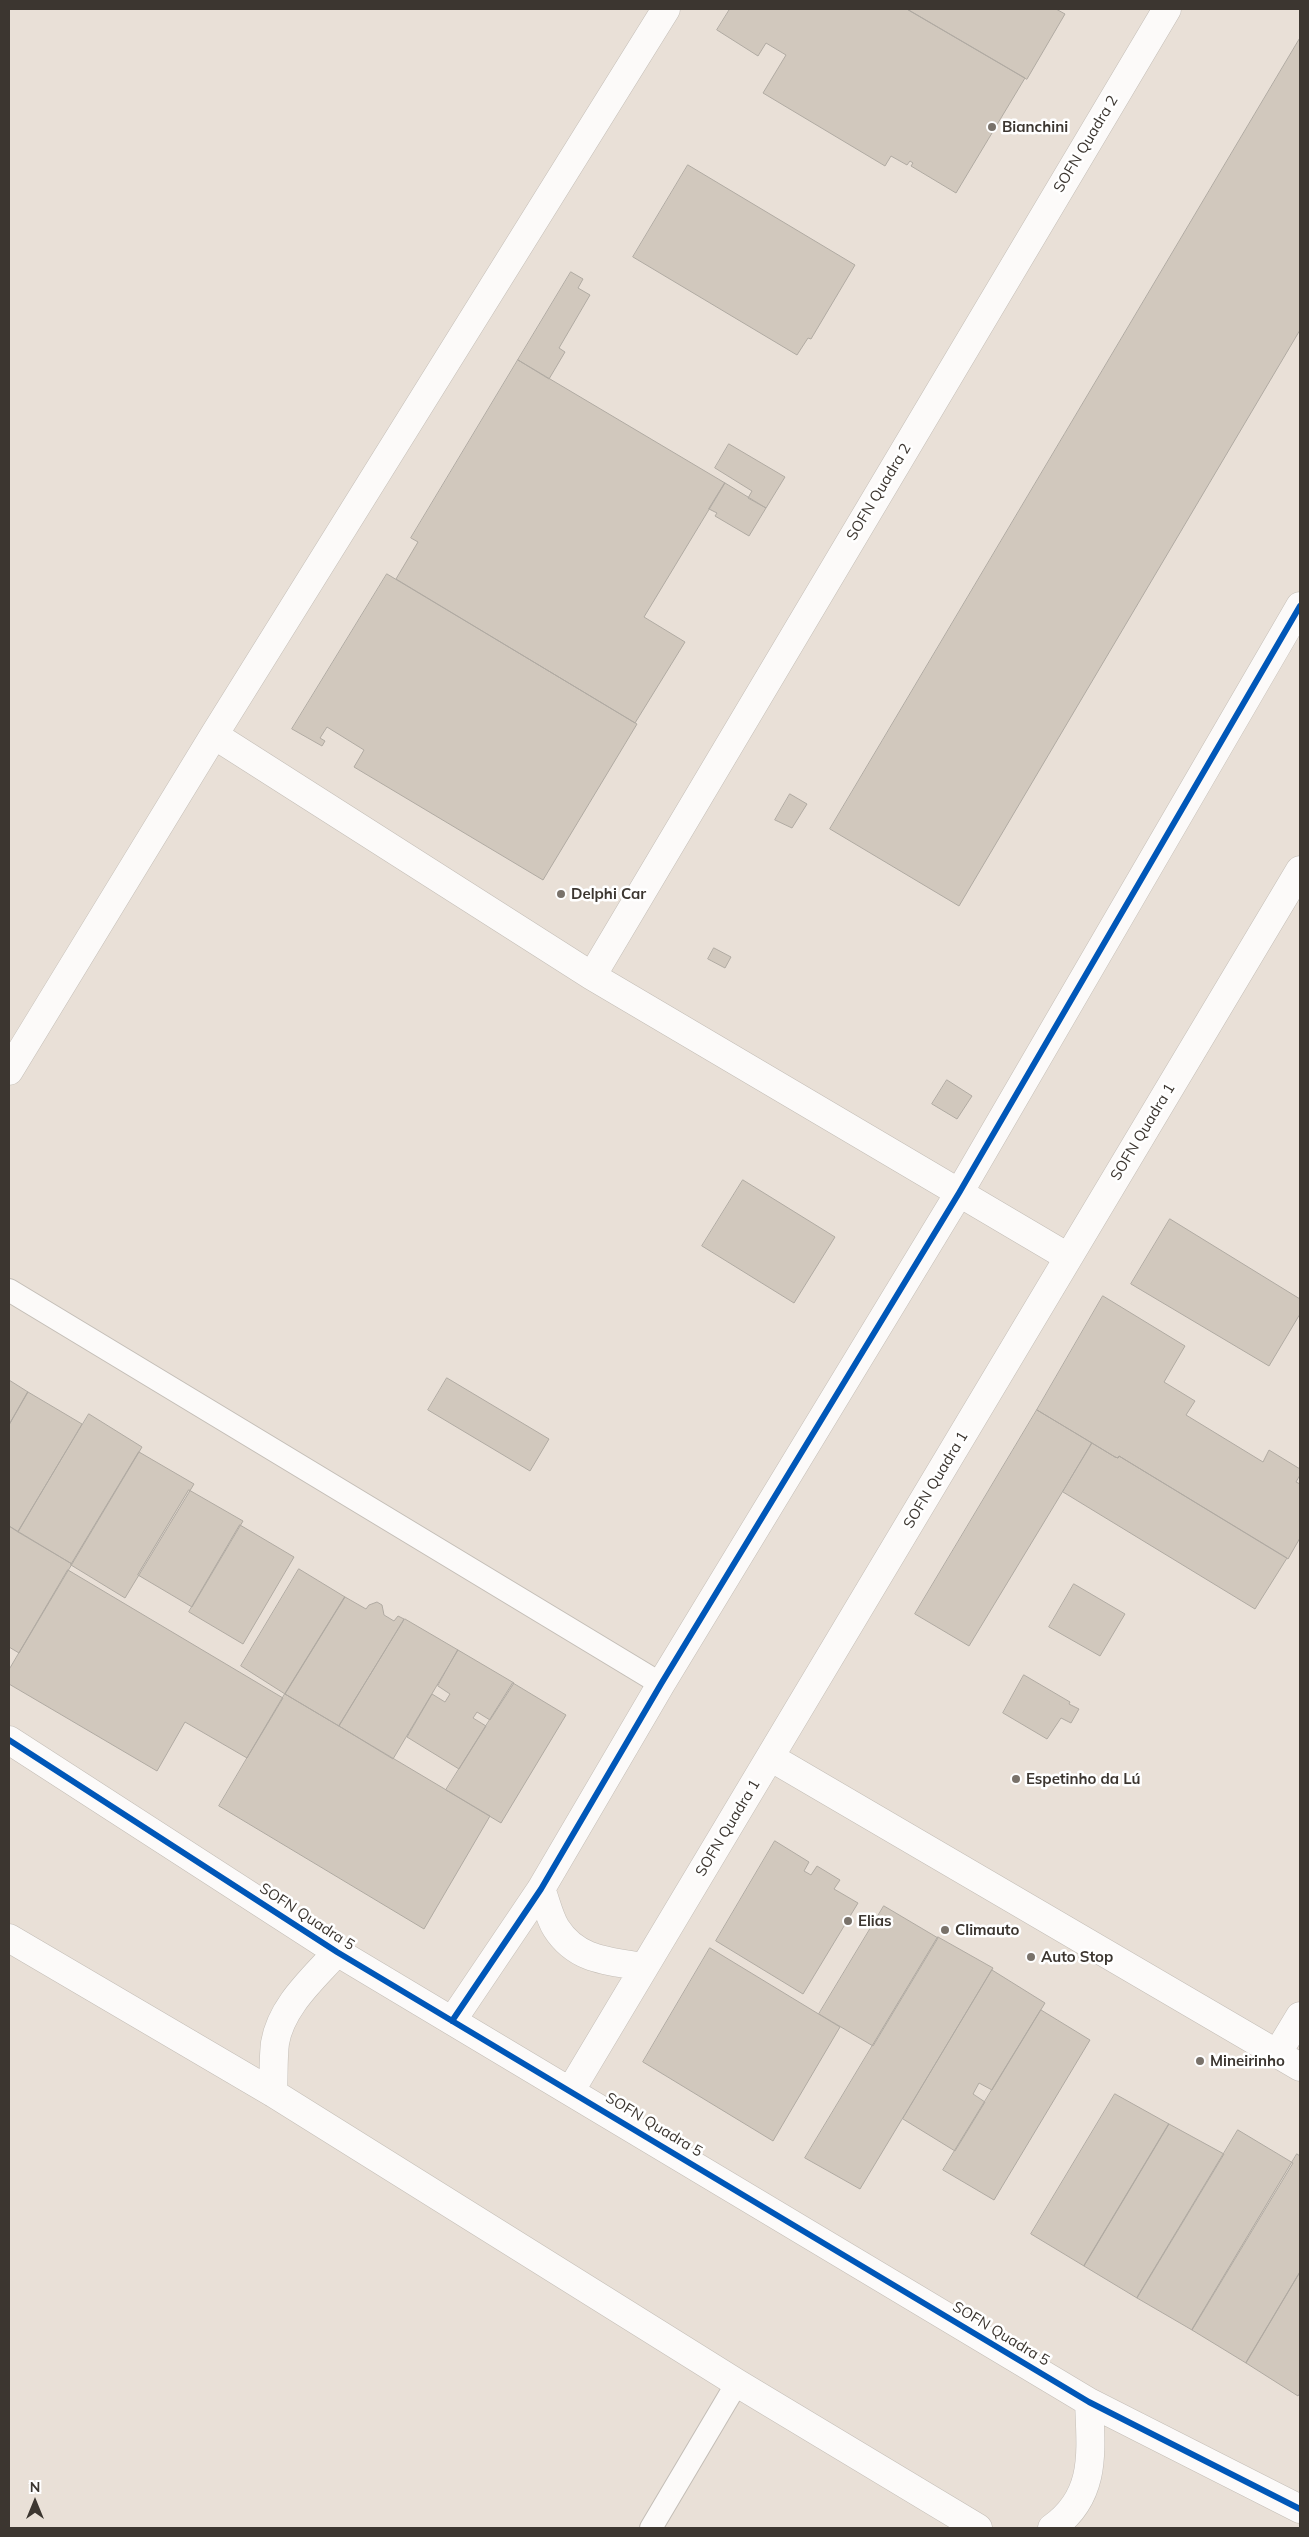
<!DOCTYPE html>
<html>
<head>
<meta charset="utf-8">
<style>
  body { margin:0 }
  #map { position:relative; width:1309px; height:2537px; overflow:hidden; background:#e9e0d7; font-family:Mulish,sans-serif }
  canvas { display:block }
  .frame { position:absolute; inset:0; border:10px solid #3c3630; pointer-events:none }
  .north { position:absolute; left:10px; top:2477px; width:50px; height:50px; -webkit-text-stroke:4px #fff; paint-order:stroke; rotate:0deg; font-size:14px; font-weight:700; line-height:20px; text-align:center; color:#3c3630 }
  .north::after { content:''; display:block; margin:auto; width:18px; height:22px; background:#3c3630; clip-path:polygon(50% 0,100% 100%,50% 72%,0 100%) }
</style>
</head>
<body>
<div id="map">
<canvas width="1309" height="2537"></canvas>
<div class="frame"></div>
<div class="north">N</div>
</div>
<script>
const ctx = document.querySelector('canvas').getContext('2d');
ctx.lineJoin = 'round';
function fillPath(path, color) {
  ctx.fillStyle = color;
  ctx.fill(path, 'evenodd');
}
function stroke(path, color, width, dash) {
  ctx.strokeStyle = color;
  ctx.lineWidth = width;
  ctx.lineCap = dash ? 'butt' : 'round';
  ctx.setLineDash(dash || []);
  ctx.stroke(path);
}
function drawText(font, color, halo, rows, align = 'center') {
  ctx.font = font + ' Mulish,sans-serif';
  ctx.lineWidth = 5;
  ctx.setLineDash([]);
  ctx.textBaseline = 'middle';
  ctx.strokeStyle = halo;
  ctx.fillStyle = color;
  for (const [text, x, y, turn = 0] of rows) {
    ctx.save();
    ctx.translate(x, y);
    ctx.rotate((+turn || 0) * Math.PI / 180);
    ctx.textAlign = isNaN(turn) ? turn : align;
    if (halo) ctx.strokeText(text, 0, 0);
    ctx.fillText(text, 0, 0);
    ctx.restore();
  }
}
const building = new Path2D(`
  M730,9H907L1025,78L956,193L911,166L913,163L910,161L907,165L891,156L885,166L763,93L786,55L766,43L758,56L717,30Z
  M907,9H1056L1065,14L1027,79Z
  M1300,38V330L959,906L830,829Z
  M688,165L855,265L811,339L808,338L797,355L633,257Z
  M571,272L583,279L578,288L590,295L559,348L565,352L549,379L518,360Z
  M518,360L725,483L644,617L685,642L635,723L396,579L418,542L411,538Z
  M729,444L785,477L766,508L748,498L752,491L715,468Z
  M725,483L766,508L749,536L715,516L717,513L709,509Z
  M387,574L637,724L543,880L354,767L364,750L327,727L320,738L325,741L322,746L292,729Z
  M790,794L807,804L792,828L775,820Z
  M714,948L731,957L725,968L708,959Z
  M947,1080L972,1096L957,1119L932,1104Z
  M743,1180L835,1237L794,1303L702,1246Z
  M1170,1219L1300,1299V1314L1269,1366L1131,1284Z
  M1103,1296L1185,1346L1164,1382L1195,1401L1186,1415L1263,1462L1269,1450L1300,1469V1475L1296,1482L1300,1484V1538L1288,1559L1119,1456L1118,1458L1115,1457L1037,1410Z
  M447,1378L549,1439L530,1471L428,1410Z
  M9,1380L28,1392L9,1425Z
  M28,1392L82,1424L18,1532L9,1526V1425Z
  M1037,1410L1092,1443L969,1646L915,1614Z
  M89,1414L142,1447L72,1564L18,1532Z
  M1092,1443L1115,1457L1118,1458L1119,1456L1287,1558L1255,1609L1063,1492Z
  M139,1452L194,1484L125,1598L71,1565Z
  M189,1490L243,1521L192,1607L138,1575Z
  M240,1525L294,1557L243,1644L189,1612Z
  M9,1526L72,1564L19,1653L9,1647Z
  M299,1569L345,1597L285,1694L241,1666Z
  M68,1570L283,1698L247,1758L185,1722L157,1771L9,1684V1670Z
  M1074,1584L1125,1614L1100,1656L1049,1627Z
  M345,1597L366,1609L369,1605L377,1602L382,1605L384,1615L394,1621L398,1616L404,1619L339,1726L285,1694Z
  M405,1619L458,1650L393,1759L339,1726Z
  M458,1650L514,1683L490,1720L477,1712L473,1718L486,1726L459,1769L407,1737L432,1694L445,1702L450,1694L438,1686Z
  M1024,1675L1070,1702L1069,1704L1079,1709L1071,1723L1061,1718L1047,1739L1003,1713Z
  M513,1683L566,1715L501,1823L446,1790Z
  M285,1694L490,1816L424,1929L219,1806Z
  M775,1841L809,1862L804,1871L811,1875L817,1866L840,1880L834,1889L858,1903L803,1994L716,1941Z
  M884,1906L938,1938L873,2046L819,2014Z
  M938,1937L993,1968L860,2189L805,2158Z
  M710,1948L840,2027L773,2141L643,2062Z
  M992,1970L1045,2003L992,2090L979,2083L973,2094L985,2102L955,2151L903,2119Z
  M1041,2010L1090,2040L994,2200L943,2170Z
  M1115,2094L1169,2124L1084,2266L1031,2234Z
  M1169,2124L1224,2154L1137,2298L1084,2266Z
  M1238,2130L1293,2163L1192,2330L1137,2298Z
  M1297,2154L1300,2156V2272L1246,2363L1192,2330Z
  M1300,2272V2393L1298,2396L1246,2363Z`);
fillPath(building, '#d1c8bd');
stroke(building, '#b0aaa2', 1);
const service = new Path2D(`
  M9,1290L661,1684
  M651,2528L737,2383`);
const minor = new Path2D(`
  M214,735L592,976L1068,1257
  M592,976L1167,9
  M9,1071L214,735L666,9
  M1277,2054L1300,2016`);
const tertiary = new Path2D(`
  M9,1740L337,1952L1089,2402L1300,2509
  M770,1757L1300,2067
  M541,1889C546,1901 549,1917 556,1928C577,1961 609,1961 644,1967
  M9,1938L273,2093L737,2383L978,2528
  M452,2021L541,1889L661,1684L959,1193L1300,606
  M571,2090L1300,870
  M273,2093C274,2076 273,2059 275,2043C281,2006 314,1978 337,1952
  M1052,2528C1097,2496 1091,2452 1089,2402`);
stroke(service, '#c3bdb6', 24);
stroke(minor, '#c3bdb6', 29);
stroke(tertiary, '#c3bdb6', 29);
stroke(service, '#fcfaf9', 22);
stroke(minor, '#fcfaf9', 28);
stroke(tertiary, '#fcfaf9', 28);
stroke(new Path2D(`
  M9,1740L337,1952L1089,2402L1300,2509
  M452,2021L541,1889L661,1684L959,1193L1300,606`), '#0057b8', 6);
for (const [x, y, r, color] of [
  [992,127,5,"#79726a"],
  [561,894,5,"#79726a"],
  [1016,1779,5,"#79726a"],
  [848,1921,5,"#79726a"],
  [945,1930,5,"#79726a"],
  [1031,1957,5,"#79726a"],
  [1200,2061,5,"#79726a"]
]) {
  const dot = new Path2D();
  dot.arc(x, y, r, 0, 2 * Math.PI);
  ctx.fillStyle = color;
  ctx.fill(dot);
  stroke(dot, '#fff', 2);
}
drawText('bold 15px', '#3c3630', '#fff', [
  ["Bianchini",1002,127],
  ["Delphi Car",571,894],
  ["Espetinho da Lú",1026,1779],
  ["Elias",858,1921],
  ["Climauto",955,1930],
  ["Auto Stop",1041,1957],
  ["Mineirinho",1210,2061]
], 'left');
drawText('15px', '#3c3630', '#fff', [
  ["SOFN Quadra 2",1086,144,-59],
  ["SOFN Quadra 2",879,492,-59],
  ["SOFN Quadra 1",1143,1132,-59],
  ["SOFN Quadra 1",936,1480,-59],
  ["SOFN Quadra 1",728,1828,-59],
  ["SOFN Quadra 5",307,1917,33],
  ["SOFN Quadra 5",654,2125,31],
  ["SOFN Quadra 5",1001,2334,31]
]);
</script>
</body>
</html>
